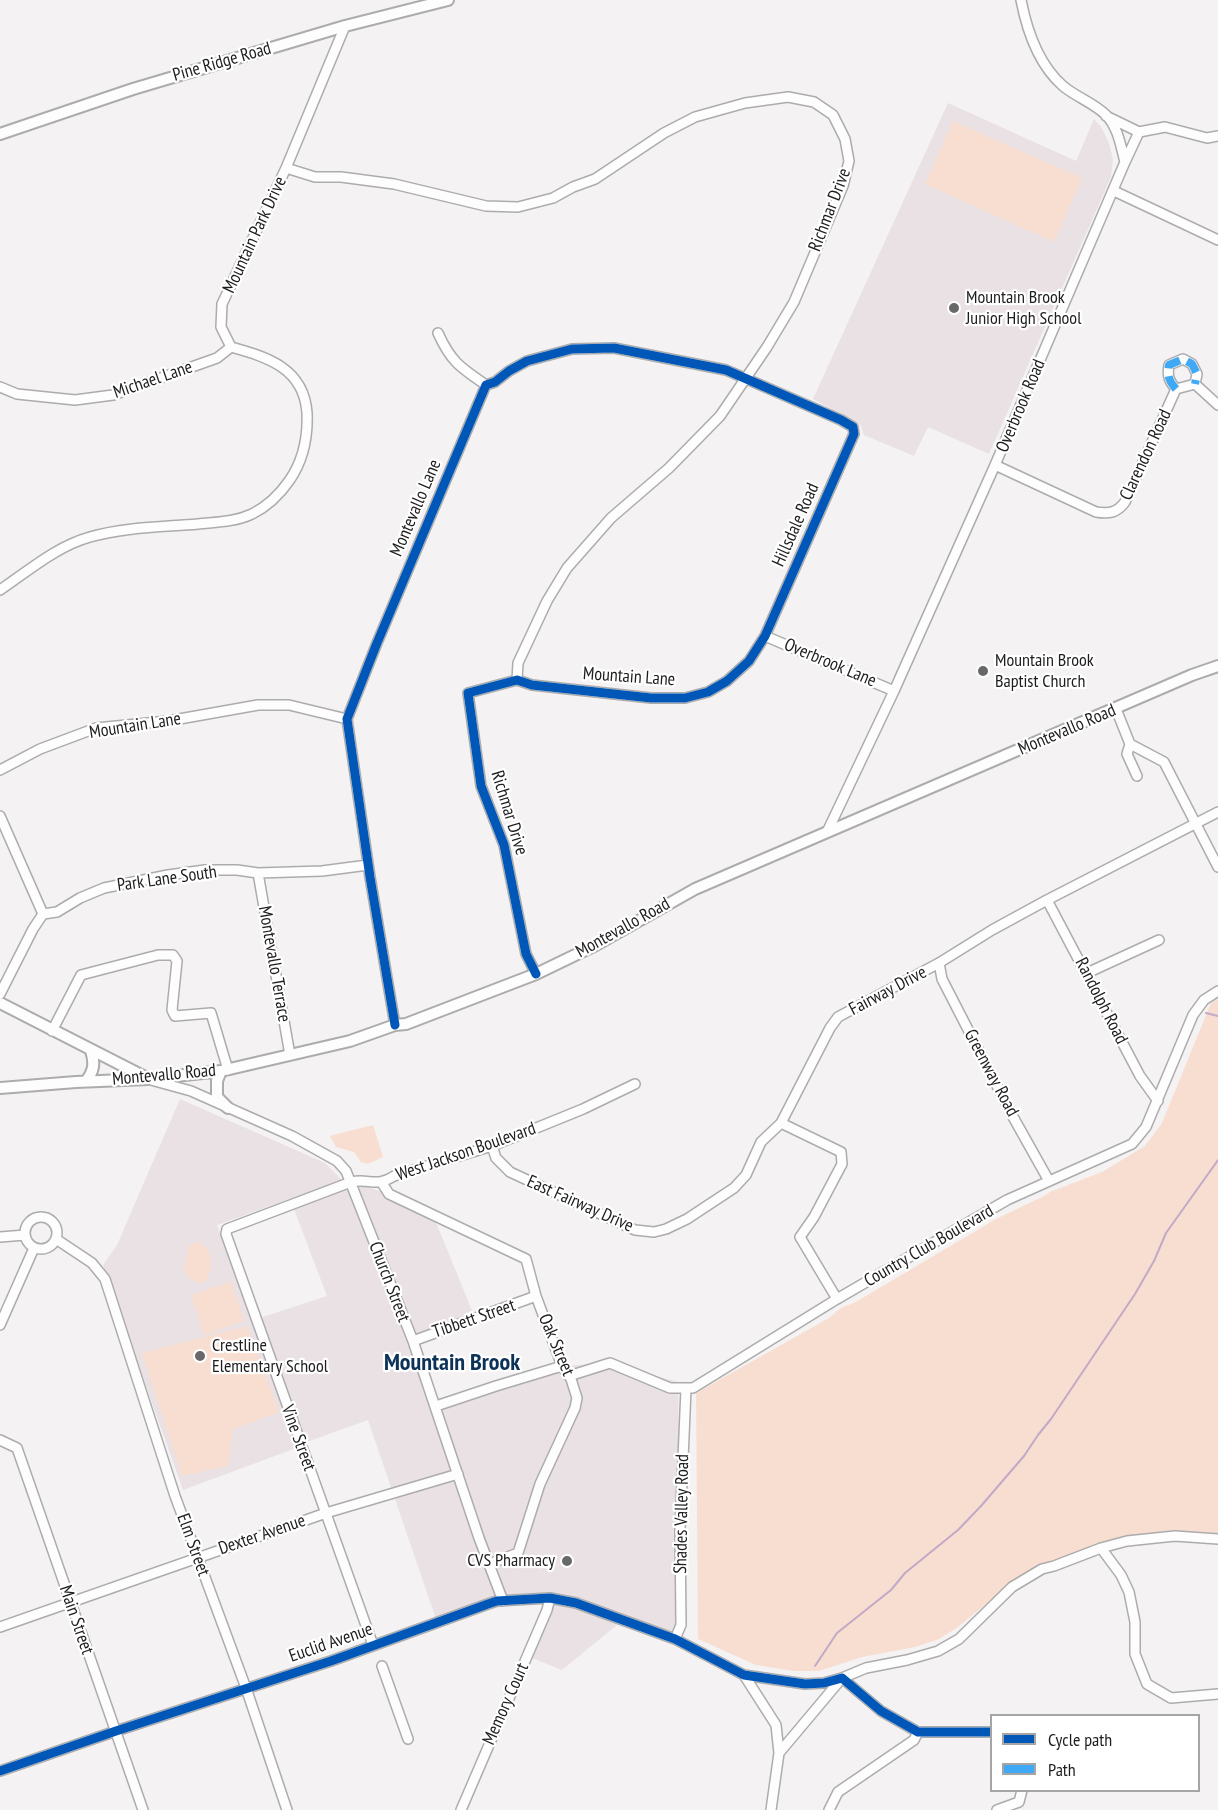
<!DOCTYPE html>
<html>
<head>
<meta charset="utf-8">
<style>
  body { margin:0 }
  #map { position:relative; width:1218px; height:1810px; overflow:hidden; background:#f4f2f3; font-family:"PT Sans Narrow",sans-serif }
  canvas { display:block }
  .legend { position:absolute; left:990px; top:1714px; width:210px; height:78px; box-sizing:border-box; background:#fff; border:2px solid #a5a5a5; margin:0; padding:8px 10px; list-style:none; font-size:18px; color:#1e1d1d }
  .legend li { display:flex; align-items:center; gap:12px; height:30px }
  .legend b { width:30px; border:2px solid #a5a5a5 }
</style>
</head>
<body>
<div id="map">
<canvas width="1218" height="1810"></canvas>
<ul class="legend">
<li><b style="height:8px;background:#0057b8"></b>Cycle path</li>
<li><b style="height:8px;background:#3fa9f5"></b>Path</li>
</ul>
</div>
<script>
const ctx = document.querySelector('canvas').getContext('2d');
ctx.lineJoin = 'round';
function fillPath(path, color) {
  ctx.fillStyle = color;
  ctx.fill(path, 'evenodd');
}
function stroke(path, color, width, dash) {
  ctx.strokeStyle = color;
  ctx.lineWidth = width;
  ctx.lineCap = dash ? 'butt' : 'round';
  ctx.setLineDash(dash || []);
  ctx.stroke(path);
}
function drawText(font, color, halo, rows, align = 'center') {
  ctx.font = font + ' "PT Sans Narrow",sans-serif';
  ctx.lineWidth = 4.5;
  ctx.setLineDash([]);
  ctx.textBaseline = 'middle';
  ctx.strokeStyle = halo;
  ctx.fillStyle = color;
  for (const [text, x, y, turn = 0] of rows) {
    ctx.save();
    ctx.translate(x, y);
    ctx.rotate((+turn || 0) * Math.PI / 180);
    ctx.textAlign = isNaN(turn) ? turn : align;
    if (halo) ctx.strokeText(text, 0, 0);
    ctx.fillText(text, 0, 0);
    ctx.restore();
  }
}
fillPath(new Path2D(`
  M948,103L1076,161L1094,119L1101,127L1109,143L1113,159L1111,177L989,454L928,427L914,456L864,435L860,424L813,399Z
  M180,1099L325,1163L342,1180L217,1225L299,1447L183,1490L103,1265L117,1245Z
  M351,1182L389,1194L433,1215L475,1318L412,1340L436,1406L562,1366L610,1363L678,1382L681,1625L675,1639L623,1620L562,1670L527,1656L549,1598L488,1604L437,1622L368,1420L304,1443L260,1318L327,1296L292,1204Z`), '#e9e1e3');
fillPath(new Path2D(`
  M953,121L1082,178L1054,242L925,184Z
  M1218,999V1536L1127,1537L1010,1584L958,1627L939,1639L915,1647L862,1657L819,1671H794L756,1665L698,1639L696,1393L829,1318L841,1308L854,1303L996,1219L1044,1196L1050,1192L1102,1172L1145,1146L1162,1123L1211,1003Z
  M373,1125L383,1157L368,1164L361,1162L354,1152L336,1147L330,1136Z
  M197,1241C215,1250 214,1269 204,1283L191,1281L184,1269L189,1247Z
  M231,1282L244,1321L204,1335L191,1295Z
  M247,1326L279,1412L233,1429L228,1466L182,1476L142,1353Z`), '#f8ded0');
stroke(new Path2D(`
  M1206,1013L1218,1016
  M815,1666L837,1633L891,1590L905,1573L958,1530L981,1506L1024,1456L1038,1435L1051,1419L1135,1294L1154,1261L1166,1233L1218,1160`), '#c2a9c7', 2);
const minor = new Path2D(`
  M1106,116L1139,132L1165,127L1207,138L1218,136
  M1125,162L1139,132
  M286,168L315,177H341L394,184L486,206L518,207L553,198L573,187L595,179L664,133L695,117L745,103L788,97L814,102L833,115L845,139L849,161L843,186L794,302L767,347L720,416L669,468L611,518L567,568L547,601L518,663L517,680
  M1114,191L1218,240
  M438,333C451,362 461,368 486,385
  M1195,384L1218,405
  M0,387L17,394L75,400L113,395L217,358L231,347
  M1176,389C1169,381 1167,376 1169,365L1183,359L1192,364L1197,374L1195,384
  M995,465L1096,512C1109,514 1117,513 1125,502L1176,389L1195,384
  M0,590C28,571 57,546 90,537C125,527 163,527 198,524C217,522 235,522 252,514C266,507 280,494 289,481C303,461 308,437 307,413C304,368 267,357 231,347L221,327L222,304L286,168L345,26
  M765,636L894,691
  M1116,709L1130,744L1164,762L1218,867
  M1130,744L1127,754L1137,776
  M0,770L40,749L96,728L168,721L258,705H289L347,719
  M0,816L43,914
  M828,830L894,691L995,465L1125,162C1121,147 1118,127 1106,115C1094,103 1076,97 1063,86C1039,65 1027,31 1021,0
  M258,873L290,1055
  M1047,900L1140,1076L1158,1101
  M43,914L57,912L80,898L104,888L168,875L205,870H237L258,873L322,871L368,865
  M939,963L942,979L1012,1115L1049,1181
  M1087,973L1159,940
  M0,994L33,929L43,914
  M395,1025L370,877L347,719L377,643L486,385L495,382L509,371L527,361L572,349L614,348L726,370L841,420L853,427L854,434L765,636L749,661L727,681L708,692L685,698H651L532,685L517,680L468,693L481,786L504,845L526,954L536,974
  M52,1031L81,975L158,955H173L177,961L172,1010L175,1016L211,1013L228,1070
  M151,1080L191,1091L292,1136L337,1161L346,1171L413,1341L479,1538L503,1601
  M781,1123L841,1152L842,1164L814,1217L800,1237L837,1299
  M492,1146L496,1158L510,1172L635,1230L654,1232L666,1229L687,1219L734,1188L746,1175L761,1142L781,1123L830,1028L838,1017L939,963L992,930L1047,900L1218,812
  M382,1183L389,1194L526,1259L536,1296L562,1366L571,1379L577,1398L575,1408L540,1484L518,1553L489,1564
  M25 1233a16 16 0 1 1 32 0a16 16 0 1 1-32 0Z
  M0,1237L25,1235
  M56,1239L92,1263L105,1279L175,1496L246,1688L287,1810
  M0,1325L34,1248
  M413,1341L536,1296
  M569,1376L610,1363L670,1388H693L837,1299L1007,1200L1132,1144L1146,1127L1193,1015L1204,1000L1218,991
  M436,1406L496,1386L562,1366
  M0,1440L17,1448L143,1810
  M1101,1548L1121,1575L1129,1592L1135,1622V1654L1147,1684L1171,1698L1218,1694
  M0,1627L326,1513L458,1474
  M675,1639L681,1625L680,1529L686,1389
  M373,1645L226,1234L227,1229L351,1182C370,1178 375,1188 394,1176L492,1146L583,1109L635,1084
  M382,1666L408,1739
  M744,1675L776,1725L779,1753L771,1810
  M779,1753L842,1678L866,1668L907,1660L938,1651L959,1639L1012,1587L1042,1569L1054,1566L1101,1548L1127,1541L1175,1536L1218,1539
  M0,1771L116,1731L331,1661L488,1604L497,1601L550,1598L576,1603L675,1639L744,1675L805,1684L824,1683L842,1678L881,1711L918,1732H992
  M461,1810L547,1610L550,1598
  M829,1810L838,1792L914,1740L918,1732
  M997,1810L1019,1802L1022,1790`);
const major = new Path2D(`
  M0,134L133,89L345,26L448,0
  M0,1003L145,1077
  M221,1071L217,1081V1097L228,1108
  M86,1081C94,1071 95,1063 91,1051
  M0,1088L76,1082L148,1079L221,1071L350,1041L395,1025L406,1024L536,974L596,945L695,889L1192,675L1218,666`);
stroke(minor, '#adacac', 12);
stroke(major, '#adacac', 14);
stroke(minor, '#fdfdfd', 9);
stroke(major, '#fdfdfd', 10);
stroke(new Path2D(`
  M1176,389C1169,381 1167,376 1169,365L1183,359L1192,364L1197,374L1195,384`), '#3fa9f5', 8, [15, 8]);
stroke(new Path2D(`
  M395,1025L370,877L347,719L377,643L486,385L495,382L509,371L527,361L572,349L614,348L726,370L841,420L853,427L854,434L765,636L749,661L727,681L708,692L685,698H651L532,685L517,680L468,693L481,786L504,845L526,954L536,974
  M0,1771L116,1731L331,1661L488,1604L497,1601L550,1598L576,1603L675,1639L744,1675L805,1684L824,1683L842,1678L881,1711L918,1732H992`), '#0057b8', 9);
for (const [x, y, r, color] of [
  [954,308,6,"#696868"],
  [983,671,6,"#696868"],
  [200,1356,6,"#696868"],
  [567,1561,6,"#696868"]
]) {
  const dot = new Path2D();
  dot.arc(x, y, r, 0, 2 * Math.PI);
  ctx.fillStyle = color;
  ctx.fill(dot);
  stroke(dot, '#fff', 2);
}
drawText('18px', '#1e1d1d', '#fff', [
  ["Pine Ridge Road",222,62,-16],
  ["Richmar Drive",830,210,-69],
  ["Mountain Park Drive",255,235,-65],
  ["Michael Lane",153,380,-19],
  ["Overbrook Road",1021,406,-67],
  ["Clarendon Road",1146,455,-65],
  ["Montevallo Lane",416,508,-67],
  ["Hillsdale Road",796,525,-66],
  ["Overbrook Lane",830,663,23],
  ["Mountain Lane",629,677,4],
  ["Mountain Lane",135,726,-9],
  ["Montevallo Road",1067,730,-23],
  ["Richmar Drive",509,813,73],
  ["Park Lane South",167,879,-8],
  ["Montevallo Road",623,928,-29],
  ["Montevallo Terrace",274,964,80],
  ["Fairway Drive",888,991,-28],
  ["Randolph Road",1101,1001,63],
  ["Greenway Road",991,1073,62],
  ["Montevallo Road",164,1075,-5],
  ["West Jackson Boulevard",466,1152,-19],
  ["East Fairway Drive",580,1204,24],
  ["Country Club Boulevard",929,1246,-30],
  ["Church Street",389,1282,69],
  ["Tibbett Street",474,1319,-19],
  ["Oak Street",556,1345,67],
  ["Vine Street",298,1438,70],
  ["Shades Valley Road",682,1514,-89],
  ["Dexter Avenue",262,1535,-19],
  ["Elm Street",193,1545,70],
  ["Main Street",76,1620,71],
  ["Euclid Avenue",331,1643,-19],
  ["Memory Court",506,1704,-66]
]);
drawText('18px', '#1e1d1d', '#fff', [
  ["Mountain Brook",966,298],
  ["Junior High School",966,319],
  ["Mountain Brook",995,661],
  ["Baptist Church",995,682],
  ["Crestline",212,1346],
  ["Elementary School",212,1367],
  ["CVS Pharmacy",555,1561,"right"]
], 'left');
drawText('bold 24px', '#0d3258', '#fff', [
  ["Mountain Brook",452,1363]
]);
</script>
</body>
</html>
